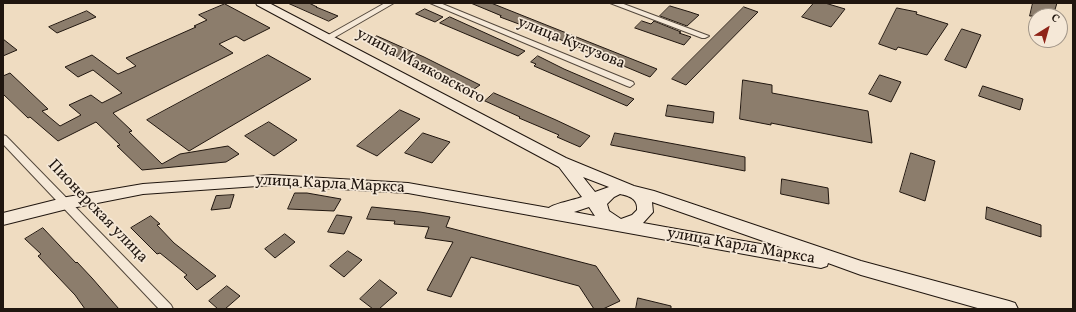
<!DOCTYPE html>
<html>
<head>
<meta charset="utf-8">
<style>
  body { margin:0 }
  #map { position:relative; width:1076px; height:312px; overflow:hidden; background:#efdcc1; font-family:Vollkorn,serif }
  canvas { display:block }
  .frame { position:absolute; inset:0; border:4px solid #20160f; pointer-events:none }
  .north { position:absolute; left:1028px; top:8px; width:40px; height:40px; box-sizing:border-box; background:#f5e8d7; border:1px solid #a09487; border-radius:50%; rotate:37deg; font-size:11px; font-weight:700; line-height:16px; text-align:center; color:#20160f }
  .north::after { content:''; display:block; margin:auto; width:14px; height:18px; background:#8f2418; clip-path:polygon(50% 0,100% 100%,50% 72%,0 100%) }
</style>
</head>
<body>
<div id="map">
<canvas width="1076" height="312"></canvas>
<div class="frame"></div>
<div class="north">С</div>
</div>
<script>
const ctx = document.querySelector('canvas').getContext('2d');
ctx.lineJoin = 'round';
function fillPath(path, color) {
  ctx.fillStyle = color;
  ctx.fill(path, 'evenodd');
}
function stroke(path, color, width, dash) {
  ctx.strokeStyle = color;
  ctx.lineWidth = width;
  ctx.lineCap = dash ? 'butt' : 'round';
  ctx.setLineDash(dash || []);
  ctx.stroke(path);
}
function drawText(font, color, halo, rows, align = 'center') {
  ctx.font = font + ' Vollkorn,serif';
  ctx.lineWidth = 3.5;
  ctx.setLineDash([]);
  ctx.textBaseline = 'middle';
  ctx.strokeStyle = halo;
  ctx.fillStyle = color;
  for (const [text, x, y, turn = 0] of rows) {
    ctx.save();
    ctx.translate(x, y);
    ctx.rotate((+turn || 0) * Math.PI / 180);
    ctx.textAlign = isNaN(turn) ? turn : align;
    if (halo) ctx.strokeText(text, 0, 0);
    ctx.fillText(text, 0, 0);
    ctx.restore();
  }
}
const building = new Path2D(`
  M288,3H309L317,7H316L338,16L329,21Z
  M471,3H491L657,69L650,77L554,37L500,17L501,16Z
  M814,3H825L845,9L831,27L802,17Z
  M1033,3H1057L1053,16H1030Z
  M225,4L270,28L244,41L236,36L219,44L233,53L113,113L132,131L129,132L162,164L180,154L228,146L239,154L226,162L142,170L117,146L120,145L96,122L58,141L30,117L28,118L3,94V76L10,73L48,109L42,111L60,126L81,115L69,105L91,95L102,103L122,93L93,70L78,77L65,67L92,55L118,74L136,66L126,58L196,27L194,26L207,20L199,15Z
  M670,6L690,12L699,15L687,26L660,16Z
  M744,7L758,12L686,85L672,79Z
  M897,8L917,12L916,14L948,24L927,55L898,47L896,50L879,44Z
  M425,9L443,17L435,22L416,14Z
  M87,11L96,17L57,33L49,27Z
  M450,17L503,41L525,51L518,56L440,23Z
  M642,21L651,24L654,21L681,32L679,33L691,37L684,45L635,28Z
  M962,29L981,35L966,68L945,60Z
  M377,36L424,57L480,85L470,92L422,69L424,68L395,56L397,55L368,42Z
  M3,39L17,50L3,56Z
  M268,55L311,79L189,151L147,120Z
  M538,56L564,69L634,99L627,106L534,66L536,64L531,62Z
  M880,75L901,82L891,102L869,94Z
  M743,80L772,85V93L868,111L872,143L771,123V125L740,119Z
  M983,86L1023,99L1020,110L979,96Z
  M494,93L556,120L590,136L580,147L557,137L559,135L519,118L520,117L485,101Z
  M668,105L714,112L713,123L666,116Z
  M400,110L420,119L377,156L357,146Z
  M269,122L297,140L274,156L245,136Z
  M423,133L450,142L432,163L405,153Z
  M615,133L745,157V171L611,145Z
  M911,153L935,161L925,201L900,192Z
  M782,179L828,188L829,204L781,194Z
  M295,193H307L341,199L334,211L288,209Z
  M234,195L230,208L211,210L216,196Z
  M372,207L420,212L450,217L446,227L596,266L620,301L603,309H594L579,286L471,257L451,297L427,290L453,242L425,238L429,227L394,224L395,221L367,219Z
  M987,207L1041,225V237L986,219Z
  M337,215L352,217L344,234L328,232Z
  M151,216L160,224L157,225L174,243L216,276L197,290L184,277L187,275L160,253L157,254L131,228Z
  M43,228L76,263L77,262L92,278L119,309H85L75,295L38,256L41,254L25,239Z
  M285,234L295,242L275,258L265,249Z
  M348,251L362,260L344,277L330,266Z
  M380,280L397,293L379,309H373L360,299Z
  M227,286L240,296L225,309H218L209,301Z
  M638,298L671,306V309H636Z`);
fillPath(building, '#8c7d6c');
stroke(building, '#20160f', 1);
const street = new Path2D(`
  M385,3H394L330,40H327L323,38Z
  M430,3H440L633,82L634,84L630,87L627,86Z
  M610,3H621L709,36L705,38H702Z
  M3,135L6,136L171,305L173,309H159L3,144Z`);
const secondary = new Path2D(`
  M256,3H269L566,158L634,186L654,191L861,261L1009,301L1015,303L1018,309H981L861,275L828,263L827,266L821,268L408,193L272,185L143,194L67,209L3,225V213L67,197L143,184L272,175L408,183L549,208C553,204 574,200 582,197L559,167L257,5ZM583,177L609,187L595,192ZM620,194C630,196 638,199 637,210L632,215L621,219L609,211L607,204L614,197ZM652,202L783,248L643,223L653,212ZM589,207L595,216L574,212Z`);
stroke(street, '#54483c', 2);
stroke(secondary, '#20160f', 2);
fillPath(street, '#f5e8d7');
fillPath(secondary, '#f5e8d7');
drawText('16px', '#20160f', '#f5e8d7', [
  ["улица Кутузова",571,44,22],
  ["улица Маяковского",420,67,28],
  ["улица Карла Маркса",330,185,3],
  ["Пионерская улица",97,212,46],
  ["улица Карла Маркса",741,247,10]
]);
</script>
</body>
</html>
